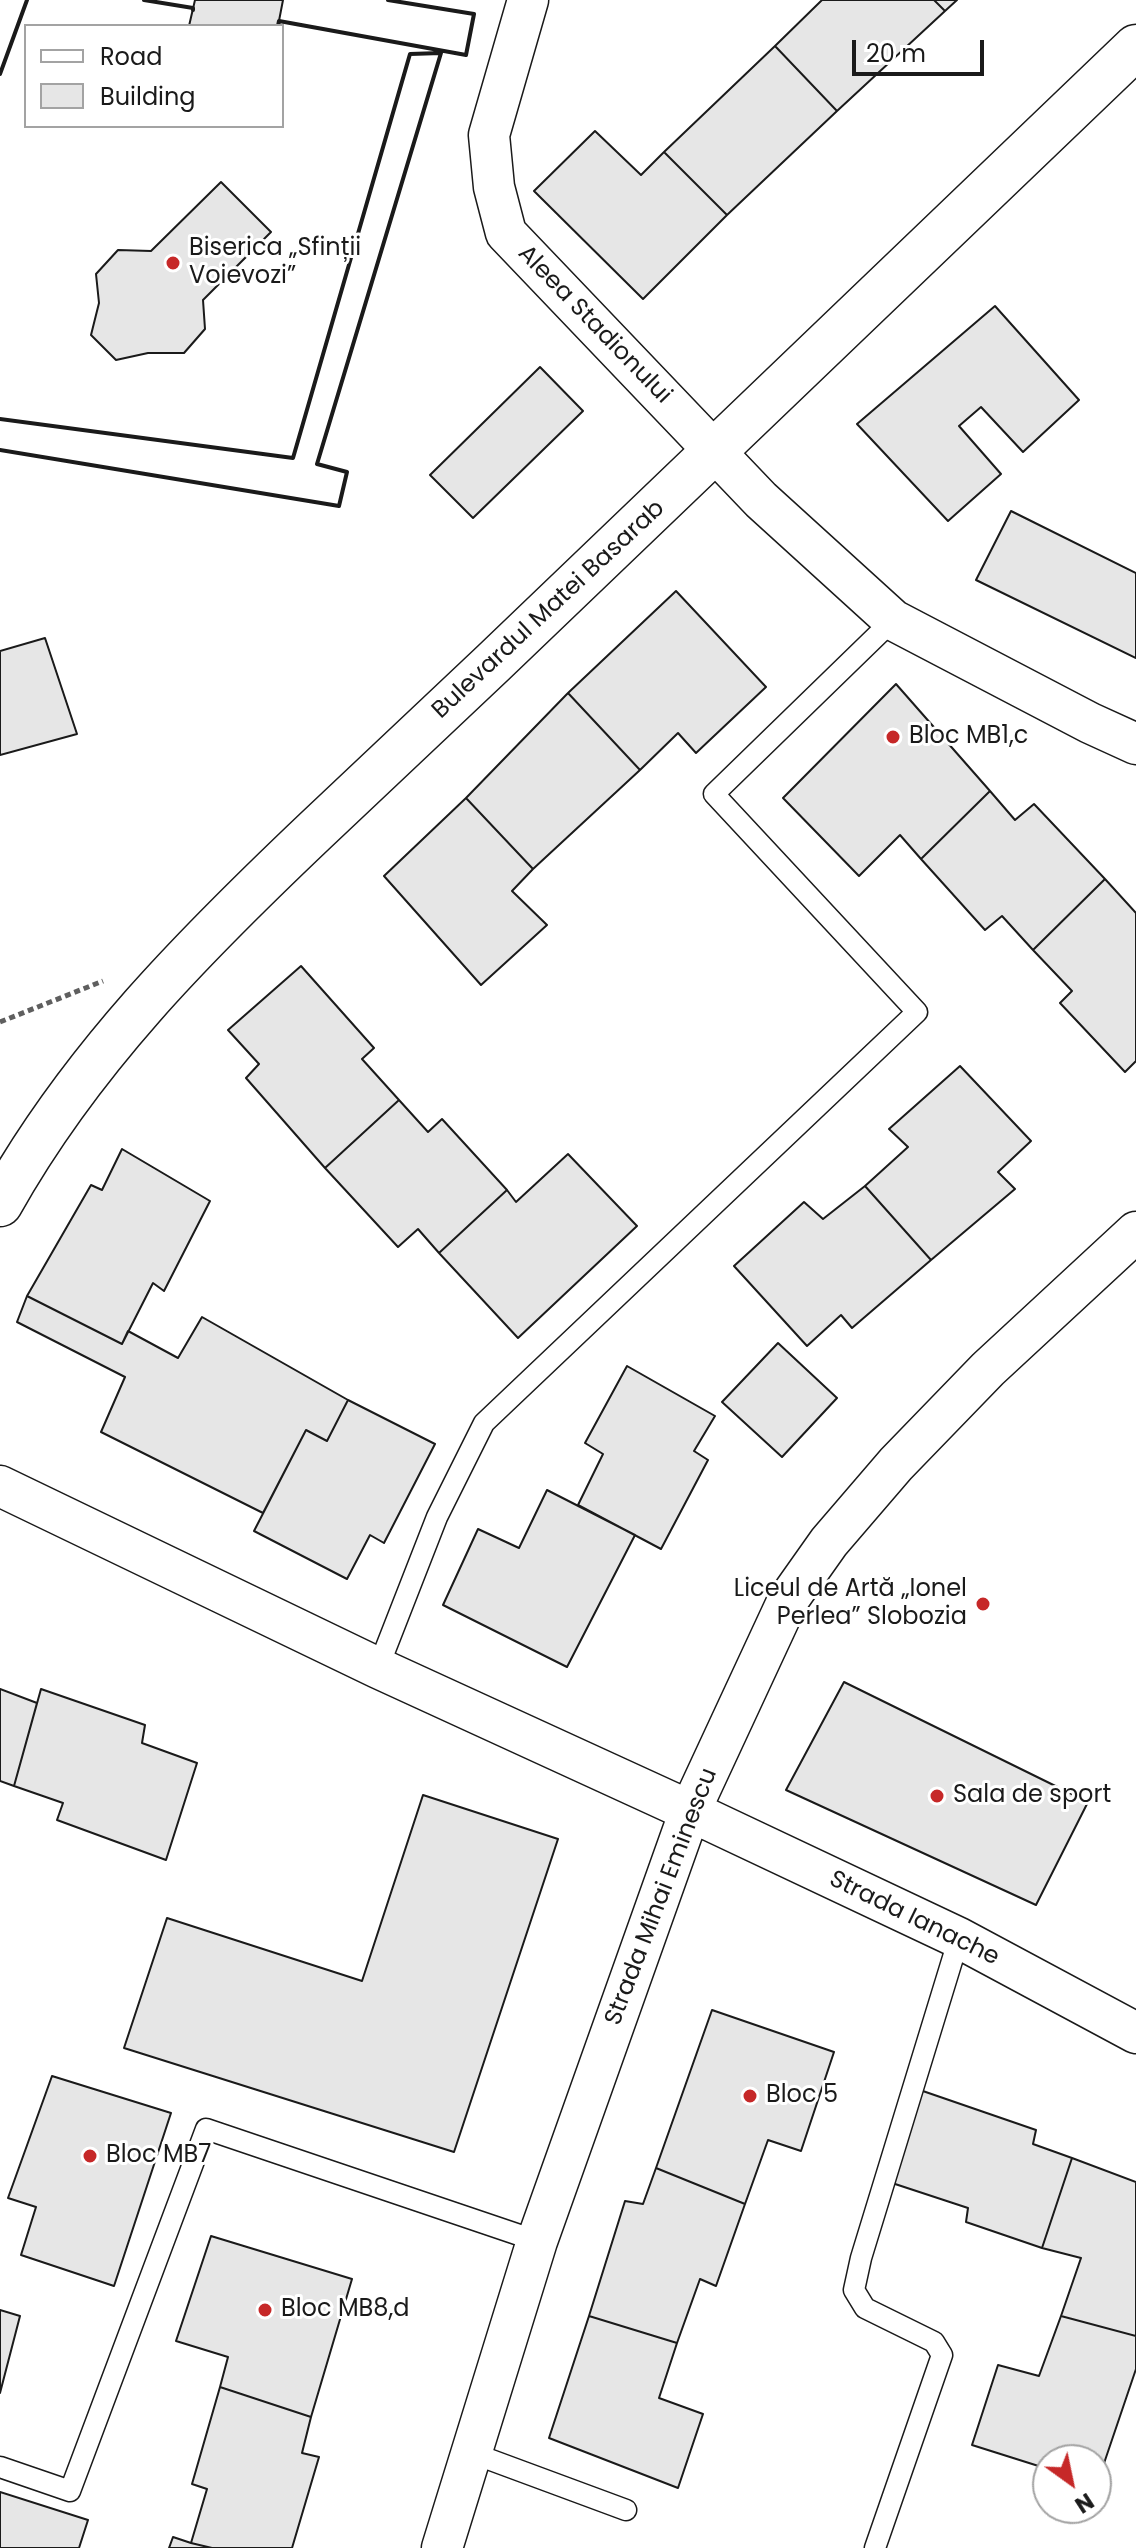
<!DOCTYPE html>
<html>
<head>
<meta charset="utf-8">
<style>
  body { margin:0 }
  #map { position:relative; width:1136px; height:2548px; overflow:hidden; background:#fff; font-family:Poppins,sans-serif }
  canvas { display:block }
  .legend { position:absolute; left:24px; top:24px; width:260px; height:104px; box-sizing:border-box; background:#fff; border:2px solid #a3a3a3; margin:0; padding:10px 14px; list-style:none; font-size:24px; color:#1a1a1a }
  .legend li { display:flex; align-items:center; gap:16px; height:40px }
  .legend b { width:40px; border:2px solid #a3a3a3 }
  .north { position:absolute; left:1032px; top:2444px; width:80px; height:80px; box-sizing:border-box; background:#fff; border:2px solid #a3a3a3; border-radius:50%; rotate:147deg; font-size:22px; font-weight:700; line-height:32px; text-align:center; color:#1a1a1a }
  .north::after { content:''; display:block; margin:auto; width:28px; height:36px; background:#c62828; clip-path:polygon(50% 0,100% 100%,50% 72%,0 100%) }
  .scale { position:absolute; left:852px; top:40px; width:132px; height:36px; box-sizing:border-box; border:4px solid #1a1a1a; border-top:0; padding-left:10px; font-size:24px; line-height:28px; white-space:nowrap; color:#1a1a1a; -webkit-text-stroke:6px #fff; paint-order:stroke }
</style>
</head>
<body>
<div id="map">
<canvas width="1136" height="2548"></canvas>
<ul class="legend">
<li><b style="height:10px;background:#fff"></b>Road</li>
<li><b style="height:22px;background:#e6e6e6"></b>Building</li>
</ul>
<div class="north">N</div>
<div class="scale">20 m</div>
</div>
<script>
const ctx = document.querySelector('canvas').getContext('2d');
ctx.lineJoin = 'round';
function fillPath(path, color) {
  ctx.fillStyle = color;
  ctx.fill(path, 'evenodd');
}
function stroke(path, color, width, dash) {
  ctx.strokeStyle = color;
  ctx.lineWidth = width;
  ctx.lineCap = dash ? 'butt' : 'round';
  ctx.setLineDash(dash || []);
  ctx.stroke(path);
}
function drawText(font, color, halo, rows, align = 'center') {
  ctx.font = font + ' Poppins,sans-serif';
  ctx.lineWidth = 6;
  ctx.setLineDash([]);
  ctx.textBaseline = 'middle';
  ctx.strokeStyle = halo;
  ctx.fillStyle = color;
  for (const [text, x, y, turn = 0] of rows) {
    ctx.save();
    ctx.translate(x, y);
    ctx.rotate((+turn || 0) * Math.PI / 180);
    ctx.textAlign = isNaN(turn) ? turn : align;
    if (halo) ctx.strokeText(text, 0, 0);
    ctx.fillText(text, 0, 0);
    ctx.restore();
  }
}
const building = new Path2D(`
  M195,0H283L278,26H189Z
  M822,0H934L945,11L837,111L775,46Z
  M934,0H957L945,11Z
  M775,46L837,111L727,215L664,152Z
  M595,131L641,175L664,152L727,215L643,299L534,191Z
  M221,182L271,232L203,300L205,329L184,353H148L116,360L91,335L99,303L96,274L118,250L151,251Z
  M995,306L1079,400L1023,452L981,407L959,426L1001,474L948,521L857,424Z
  M540,367L583,411L473,518L430,475Z
  M1011,511L1136,573V658L976,580Z
  M676,591L766,687L696,753L678,733L640,770L568,693Z
  M45,638L77,734L0,755V651Z
  M896,684L990,791L921,859L900,835L859,876L783,798Z
  M568,693L640,770L533,869L466,798Z
  M990,791L1015,820L1034,804L1105,879L1033,950L1002,916L985,930L921,859Z
  M466,798L533,869L512,891L547,925L481,985L384,876Z
  M1105,879L1136,913V1061L1125,1072L1060,1003L1072,991L1033,950Z
  M301,966L374,1048L362,1059L399,1100L325,1168L246,1078L259,1064L228,1030Z
  M960,1066L1031,1141L998,1172L1015,1189L931,1260L865,1186L908,1147L889,1129Z
  M399,1100L428,1132L442,1119L507,1190L439,1253L418,1229L398,1247L325,1168Z
  M122,1149L210,1201L164,1291L153,1283L122,1344L27,1296L91,1185L102,1190Z
  M568,1154L637,1226L518,1338L439,1253L507,1190L516,1202Z
  M865,1186L931,1260L852,1328L841,1315L807,1346L734,1266L804,1202L823,1219Z
  M27,1296L122,1344L128,1331L178,1358L202,1317L348,1400L327,1441L306,1430L263,1513L101,1432L125,1377L17,1322Z
  M778,1343L837,1398L782,1457L722,1402Z
  M627,1366L715,1416L694,1451L708,1460L661,1549L578,1505L603,1454L585,1443Z
  M348,1400L435,1444L384,1543L370,1535L347,1579L254,1531L306,1430L327,1441Z
  M547,1490L635,1535L567,1667L443,1605L478,1529L519,1548Z
  M844,1682L1088,1802L1036,1905L786,1790Z
  M0,1689L37,1703L14,1786L0,1781Z
  M41,1689L145,1725L142,1743L197,1763L166,1860L57,1820L63,1803L14,1786Z
  M423,1795L558,1839L454,2152L124,2048L167,1918L362,1981Z
  M712,2010L834,2052L801,2151L768,2140L745,2204L656,2168Z
  M52,2076L171,2113L114,2286L21,2255L36,2207L8,2198Z
  M917,2089L1036,2130L1033,2144L1072,2158L1042,2248L966,2222L968,2208L889,2182Z
  M1072,2158L1136,2182V2336L1061,2316L1081,2258L1042,2248Z
  M656,2168L745,2204L716,2286L700,2279L677,2343L589,2316L625,2201L643,2204Z
  M211,2236L352,2279L311,2417L220,2387L228,2357L176,2341Z
  M0,2310L20,2316L0,2393Z
  M589,2316L677,2343L659,2398L703,2414L678,2488L549,2438Z
  M1061,2316L1136,2336V2369L1097,2484L1096,2460H1048V2469L972,2445L998,2365L1039,2376Z
  M220,2387L311,2417L302,2453L319,2457L292,2548H212L191,2543L207,2489L192,2484Z
  M0,2492L88,2520L79,2548H0Z
  M173,2537L191,2543L212,2548H169Z`);
fillPath(building, '#e6e6e6');
stroke(building, '#1a1a1a', 2);
const service = new Path2D(`
  M378,1668L437,1517L484,1423L917,1012L714,794L893,620
  M472,2453L626,2510
  M0,2467L70,2491L206,2129L537,2241
  M875,2548L942,2355L934,2342L865,2308L854,2290L861,2258L959,1938`);
const minor = new Path2D(`
  M528,0L489,135L494,187L506,233L761,500L893,620L1090,723L1136,744
  M0,1486L378,1668L690,1811L959,1938L1136,2033
  M442,2548L537,2241L690,1811L788,1600L829,1542L896,1464L988,1369L1136,1232`);
const primary = new Path2D(`
  M0,1204C81,1059 195,945 315,831C374,775 433,719 493,663C708,459 922,253 1136,47`);
stroke(service, '#1a1a1a', 23);
stroke(minor, '#1a1a1a', 43);
stroke(primary, '#1a1a1a', 47);
stroke(new Path2D(`
  M0,1022L103,981`), '#5f5f5f', 5, [6, 4]);
stroke(service, '#fff', 20);
stroke(minor, '#fff', 40);
stroke(primary, '#fff', 44);
stroke(new Path2D(`
  M144,0L193,8V10
  M278,26L279,21L466,55L474,14L388,0
  M0,74L27,0
  M0,419L293,458L410,54L441,53L317,464L347,472L339,506L0,450`), '#1a1a1a', 4);
for (const [x, y, r, color] of [
  [173,263,8,"#c62828"],
  [893,737,8,"#c62828"],
  [983,1604,8,"#c62828"],
  [937,1796,8,"#c62828"],
  [750,2096,8,"#c62828"],
  [90,2156,8,"#c62828"],
  [265,2310,8,"#c62828"]
]) {
  const dot = new Path2D();
  dot.arc(x, y, r, 0, 2 * Math.PI);
  ctx.fillStyle = color;
  ctx.fill(dot);
  stroke(dot, '#fff', 3);
}
drawText('24px', '#1a1a1a', '#fff', [
  ["Biserica „Sfinții",189,249],
  ["Voievozi”",189,277],
  ["Bloc MB1,c",909,737],
  ["Liceul de Artă „Ionel",967,1590,"right"],
  ["Perlea” Slobozia",967,1618,"right"],
  ["Sala de sport",953,1796],
  ["Bloc 5",766,2096],
  ["Bloc MB7",106,2156],
  ["Bloc MB8,d",281,2310]
], 'left');
drawText('24px', '#1a1a1a', '#fff', [
  ["Aleea Stadionului",594,325,46],
  ["Bulevardul Matei Basarab",549,610,-43],
  ["Strada Mihai Eminescu",662,1897,-69],
  ["Strada Ianache",914,1919,26]
]);
</script>
</body>
</html>
